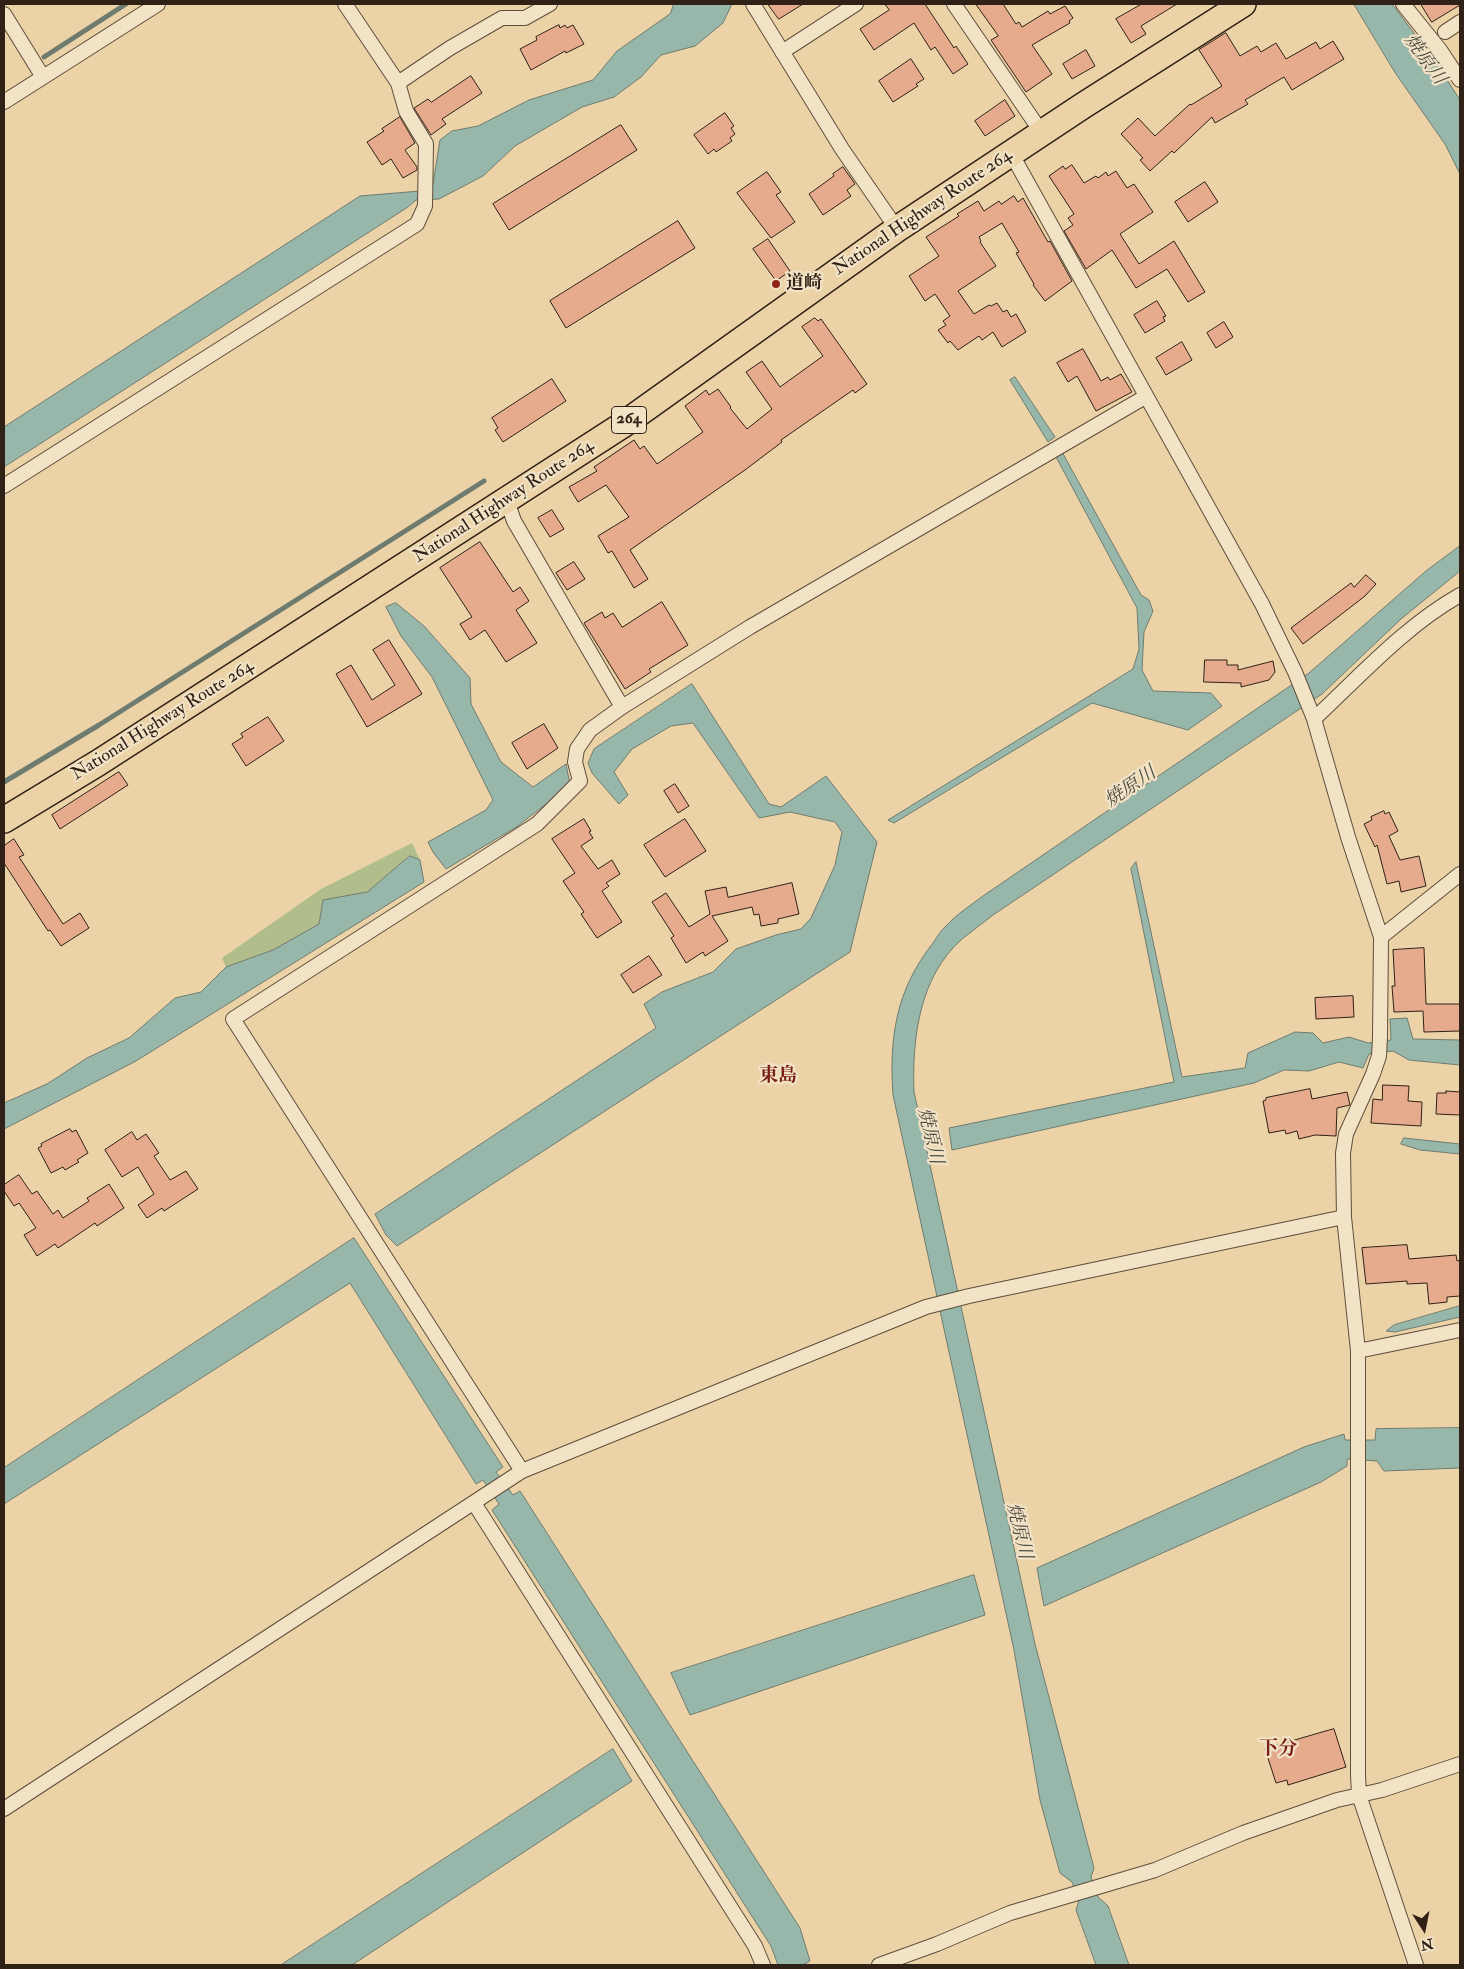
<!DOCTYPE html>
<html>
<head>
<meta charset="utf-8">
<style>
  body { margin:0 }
  #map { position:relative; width:1464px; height:1969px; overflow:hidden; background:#ebd3a7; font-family:"IM FELL Double Pica",serif }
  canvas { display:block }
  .frame { position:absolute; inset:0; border:5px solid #2f2116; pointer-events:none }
  .north { position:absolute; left:1399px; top:1904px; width:50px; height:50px; -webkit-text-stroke:4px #f2e2c6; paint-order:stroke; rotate:169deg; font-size:14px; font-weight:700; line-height:20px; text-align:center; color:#2f2116 }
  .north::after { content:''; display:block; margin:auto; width:18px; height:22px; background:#2f2116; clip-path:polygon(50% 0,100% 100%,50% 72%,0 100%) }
</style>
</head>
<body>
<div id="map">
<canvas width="1464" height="1969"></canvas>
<div class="frame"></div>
<div class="north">N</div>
</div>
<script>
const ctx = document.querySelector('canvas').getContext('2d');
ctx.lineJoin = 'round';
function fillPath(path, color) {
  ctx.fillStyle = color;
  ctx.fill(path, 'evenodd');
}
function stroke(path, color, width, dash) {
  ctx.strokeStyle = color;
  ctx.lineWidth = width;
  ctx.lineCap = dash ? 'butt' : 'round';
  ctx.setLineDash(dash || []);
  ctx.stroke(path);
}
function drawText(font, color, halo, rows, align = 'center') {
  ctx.font = font + ' "IM FELL Double Pica","Noto Serif JP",serif';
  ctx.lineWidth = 4.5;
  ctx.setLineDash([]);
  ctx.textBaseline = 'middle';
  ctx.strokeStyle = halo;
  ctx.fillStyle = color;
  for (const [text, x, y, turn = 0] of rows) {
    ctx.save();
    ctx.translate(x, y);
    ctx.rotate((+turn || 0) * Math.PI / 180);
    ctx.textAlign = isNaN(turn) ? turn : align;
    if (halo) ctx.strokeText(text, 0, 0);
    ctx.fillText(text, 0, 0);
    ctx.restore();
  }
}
fillPath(new Path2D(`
  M412,843L420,860L410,856L367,892L323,900L319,924L273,950L226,967L222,958L321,889Z`), '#b1be8c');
const water = new Path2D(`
  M674,4H732L723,23L695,46L661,55L641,77L614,97L582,107L515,146L483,176L439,199L416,200L408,207L4,467V427L360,196L432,190L440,140L452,131L478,126L529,100L593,80L617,51L670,14Z
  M1354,4H1392L1435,61L1460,100V174L1445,144L1396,74Z
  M1015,377L1055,437L1048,442L1010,380Z
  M1062,452L1141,595L1149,600L1153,611L1144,632L1142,670L1153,691L1211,693L1222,706L1188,730L1092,703L894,823L888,820L1133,669L1139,649L1137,608L1056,457Z
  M1460,546V571L1401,619L1322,694L993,915C983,923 972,931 962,939C919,977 912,1039 914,1092L1035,1644L1094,1868L1091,1877L1098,1897L1108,1906L1129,1965H1096L1076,1910L1079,1900L1072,1882L1060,1873L1040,1800L1014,1650L893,1095C889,1037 896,990 933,943C937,937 941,930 947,925C957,914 971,905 983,896L1309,673L1426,571Z
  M396,603L424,626L470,678L471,704L501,762L533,787L566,764L570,785L518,826L446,869L433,852L428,842L486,810L493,800L432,677L401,636L386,607Z
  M692,684L769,804L781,807L826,776L877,842L850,952L397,1246L386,1235L375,1214L656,1028L644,1004L662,992L713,972L736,949L776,935L801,929L811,918L835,865L842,832L835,822L790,812L759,818L693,723L671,726L632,749L614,772L628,795L619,804L592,773L588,763L594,749Z
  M410,856L420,860L424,882L136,1061L4,1129V1103L47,1084L87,1058L129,1038L175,998L201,992L226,967L273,950L319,924L323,900L367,892Z
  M1136,862L1182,1077L1245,1068L1248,1053L1295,1032L1313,1033L1323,1043L1349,1037L1368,1043L1391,1040L1390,1019L1407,1018L1413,1039L1460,1040V1065L1409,1060L1393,1051L1369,1054L1363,1068L1339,1062L1309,1071L1284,1070L1254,1083L952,1150L949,1128L1174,1082L1131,869Z
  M1404,1138L1460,1144V1154L1420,1150L1401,1144Z
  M354,1238L503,1467L496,1472L513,1495L520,1491L800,1928L810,1961L803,1965H778L771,1946L492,1510L499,1504L483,1480L476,1484L350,1283L4,1504V1468Z
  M1460,1306V1317L1395,1332L1386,1331L1394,1325Z
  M1460,1428V1468L1384,1471L1377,1461L1347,1459V1466L1321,1482L1044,1606L1037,1568L1304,1447L1344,1434L1345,1440H1375L1376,1429Z
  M974,1575L985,1615L690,1715L671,1673Z
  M613,1749L632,1781L352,1965H281Z`);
fillPath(water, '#98b7ab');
stroke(water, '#6e7b6f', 1);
stroke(new Path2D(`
  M44,57L126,4
  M4,782L99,725L484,481`), '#6e7b6f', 5);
const building = new Path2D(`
  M768,4H803L779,19Z
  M885,4H925L954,48L956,46L968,64L953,74L935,47L931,50L914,23L874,50L860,29L889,10Z
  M976,4H1003L1016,24L1019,22L1022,27L1048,11L1050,14L1065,6L1073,18L1069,21L1070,23L1032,45L1052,74L1026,92L991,40L998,36Z
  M1142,4H1177L1141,26L1146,34L1131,43L1116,19Z
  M1421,4H1460V5L1432,22Z
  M559,25L560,28L565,25L567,28L573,25L584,44L566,53L565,51L531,70L520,49L537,40L536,37Z
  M1226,33L1240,56L1257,46L1261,52L1276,43L1286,59L1316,42L1320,49L1333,41L1344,59L1292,90L1284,77L1245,100L1248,104L1215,123L1212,117L1174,153L1172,151L1150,171L1140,160L1143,158L1121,134L1138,118L1155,136L1190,104L1191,105L1222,86L1199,50Z
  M1086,50L1095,66L1072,79L1063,64Z
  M911,59L924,79L916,84L918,86L893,102L879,81Z
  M471,76L482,93L442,119L446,124L431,135L414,108L428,99L431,102Z
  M1005,100L1015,116L985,136L975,121Z
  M725,113L734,126L731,128L735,134L730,138L732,141L716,152L714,149L708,154L694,135Z
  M400,117L415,143L405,150L417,167V170L403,178L391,159L382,165L367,142L384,131L382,129Z
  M621,125L637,150L509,230L493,204Z
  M1072,165L1084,183L1096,176L1098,178L1106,172L1108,176L1116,171L1127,188L1134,184L1153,212L1120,234L1139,264L1174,241L1205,292L1188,302L1167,269L1136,288L1112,250L1086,269L1064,231L1073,225L1068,218L1074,214L1049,176L1063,166L1065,169Z
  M843,167L855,184L847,190L851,196L823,215L809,194L834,176L833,174Z
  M767,172L781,192L776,195L795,222L771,238L737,193Z
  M1205,182L1218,202L1188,222L1175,202Z
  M1014,196L1018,202L1023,198L1048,242L1050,241L1072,281L1045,301L1033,285L1034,284L1016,253L1019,252L1002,223L979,237L981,241L980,242L996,266L958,291L974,314L989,305L991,306L997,303L1003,312L1007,310L1011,317L1016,314L1026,332L1002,347L993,332L982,340L979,336L958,350L950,341L948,343L938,330L946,325L943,321L950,316L935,294L925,301L909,276L939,256L926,237L959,216L957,214L978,201L984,211L999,201L1001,204Z
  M678,221L695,248L566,328L550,301Z
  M768,239L790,271L776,281L753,249Z
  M1157,301L1166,316L1163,317L1165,321L1145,333L1134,315Z
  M815,318L818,321L821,319L867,384L855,393L853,390L781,440L782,442L745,470L630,550L648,579L634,588L612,551L608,553L598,536L629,517L606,485L578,502L569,487L597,471L594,467L634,440L640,449L644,446L657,464L703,432L685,406L706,390L709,395L718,389L731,407L730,408L747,429L772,409L746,372L762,361L780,387L823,356L802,327Z
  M1224,322L1233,337L1216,348L1207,333Z
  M1182,342L1192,360L1166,375L1156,358Z
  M1083,349L1101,381L1108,377L1110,380L1121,374L1132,392L1096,411L1077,376L1068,382L1057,363Z
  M552,379L566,401L503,442L495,430L498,428L492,418Z
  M552,510L564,529L550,537L538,518Z
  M480,542L513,592L520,587L529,601L516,610L537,643L506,662L485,630L470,640L460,624L472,617L440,568Z
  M574,562L585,579L567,590L556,573Z
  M1366,575L1376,584L1365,596L1303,644L1291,628L1351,583L1354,587Z
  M662,602L688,645L649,669L651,672L625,689L584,623L602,612L605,618L613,613L622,627Z
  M389,640L422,694L367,727L336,674L351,665L372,700L395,685L373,650Z
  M1205,660H1227V665H1238V670L1273,661L1275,672L1269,680L1241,687V683L1204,682Z
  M268,717L284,741L246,766L232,744L243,737L241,734Z
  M544,724L558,748L527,769L512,743Z
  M119,772L128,785L60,829L52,815Z
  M675,784L689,806L678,813L664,791Z
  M1384,811L1385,814L1389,812L1398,831L1389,836L1400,860L1419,856L1426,886L1401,892L1399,881L1387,884L1377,845L1375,847L1364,824L1372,820L1371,817Z
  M584,819L591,831L589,832L593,838L581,846L598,869L612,860L620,874L606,883L609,886L602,891L622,922L597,938L581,914L584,912L563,881L575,873L552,839Z
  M685,819L706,851L665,877L644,845Z
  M14,839L24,855L19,857L63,924L80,913L89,928L61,946L50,930L48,931L4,863V846Z
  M792,883L799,914L778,919V923L761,926L759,914L754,915L752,907L712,916L728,941L705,956L703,952L686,963L671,938L674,936L652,902L666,893L689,927L710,914L705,891L726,887L728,897Z
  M1424,948L1426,1004H1460V1031L1424,1032L1423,1011L1394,1012L1392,986H1395L1393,950Z
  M649,956L662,975L633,993L621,975Z
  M1353,996L1354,1017L1316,1019L1315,998Z
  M1383,1085L1409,1086L1408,1101L1422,1102L1421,1126L1371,1123L1373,1099L1382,1100Z
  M1310,1089L1312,1099L1347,1092L1350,1105L1337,1108L1336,1136L1315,1135L1299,1139L1297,1131L1286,1134L1285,1130L1269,1133L1263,1101L1266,1100V1098Z
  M1446,1091L1460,1092V1115L1436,1114L1437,1093H1446Z
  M70,1129L72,1132L76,1130L88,1153L77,1160L79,1162L65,1170L63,1167L51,1173L38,1148L42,1146L41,1144Z
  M132,1132L137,1140L146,1134L159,1153L154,1156L170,1180L186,1171L198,1189L164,1211L162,1208L147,1218L138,1205L154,1194L138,1167L122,1177L105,1150Z
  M19,1175L32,1194L37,1191L53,1214L58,1210L63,1218L89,1201L87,1198L109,1184L124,1208L97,1226L95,1223L58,1248L55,1244L37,1256L24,1235L36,1228L19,1203L14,1206L4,1191V1185Z
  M1407,1245L1409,1259L1456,1255L1457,1261L1460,1260V1296L1447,1297V1302L1429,1304L1427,1283L1407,1284V1281L1366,1284L1362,1248Z
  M1334,1729L1346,1767L1288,1785L1287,1780L1276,1783L1265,1749Z`);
fillPath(building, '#e6aa8d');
stroke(building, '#2f2116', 1);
const street = new Path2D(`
  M753,4L842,149L897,229
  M954,4L1042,133
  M1403,4L1440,50L1460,80
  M4,14L43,77
  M1445,32L1460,22
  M782,52L856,4
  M398,83L450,48L502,18H525L550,4
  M4,102L158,4
  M1011,153L1262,604L1295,672L1314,719L1348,837L1381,937
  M4,486L417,224L425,206L426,144L406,111L398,83L345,4
  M507,501L514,521L622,707
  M1314,719C1360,676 1405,626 1460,595
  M1358,1351L1460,1330
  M522,1471L233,1019L537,824L580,781L575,762L577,749L590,730L622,707L750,627L1145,397
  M474,1503L755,1946L763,1965
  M4,1809L522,1471L926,1307L969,1296L1344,1217
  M879,1965L937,1944L1010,1913L1155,1870L1243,1833L1337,1800L1382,1790L1460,1764
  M1416,1965L1359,1795L1358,1775V1351L1344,1217L1343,1153L1346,1134L1373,1074L1379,1056L1380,1037L1381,937L1460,874`);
const highway = new Path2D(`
  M4,820L98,763L621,426L897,229L1084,105L1243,4`);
stroke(street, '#5e4e3a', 16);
stroke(highway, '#2f2116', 28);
stroke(street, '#f2e2c6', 14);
stroke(highway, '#ebd3a7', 25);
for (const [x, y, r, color] of [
  [776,284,5,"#8f2418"]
]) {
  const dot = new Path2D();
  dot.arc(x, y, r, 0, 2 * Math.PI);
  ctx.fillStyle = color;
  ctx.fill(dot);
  stroke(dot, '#f2e2c6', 2);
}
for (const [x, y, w] of [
  [629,420,35]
]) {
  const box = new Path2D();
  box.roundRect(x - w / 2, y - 13.5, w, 27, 4);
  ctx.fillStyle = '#f2e2c6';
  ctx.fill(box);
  stroke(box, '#2f2116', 1);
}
drawText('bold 16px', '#2f2116', null, [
  ["264",629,420]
]);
drawText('18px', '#2f2116', '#f2e2c6', [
  ["National Highway Route 264",923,213,-34],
  ["National Highway Route 264",504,502,-33],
  ["National Highway Route 264",163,721,-32]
]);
drawText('bold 18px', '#2f2116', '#f2e2c6', [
  ["道崎",786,284]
], 'left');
drawText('italic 19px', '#4e4e43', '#f2e2c6', [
  ["焼原川",1424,60,54],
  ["焼原川",1131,788,-34],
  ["焼原川",929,1136,77],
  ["焼原川",1018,1531,77]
]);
drawText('bold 19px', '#7a1f14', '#f2e2c6', [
  ["東島",778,1077],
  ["下分",1278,1750]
]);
</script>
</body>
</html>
